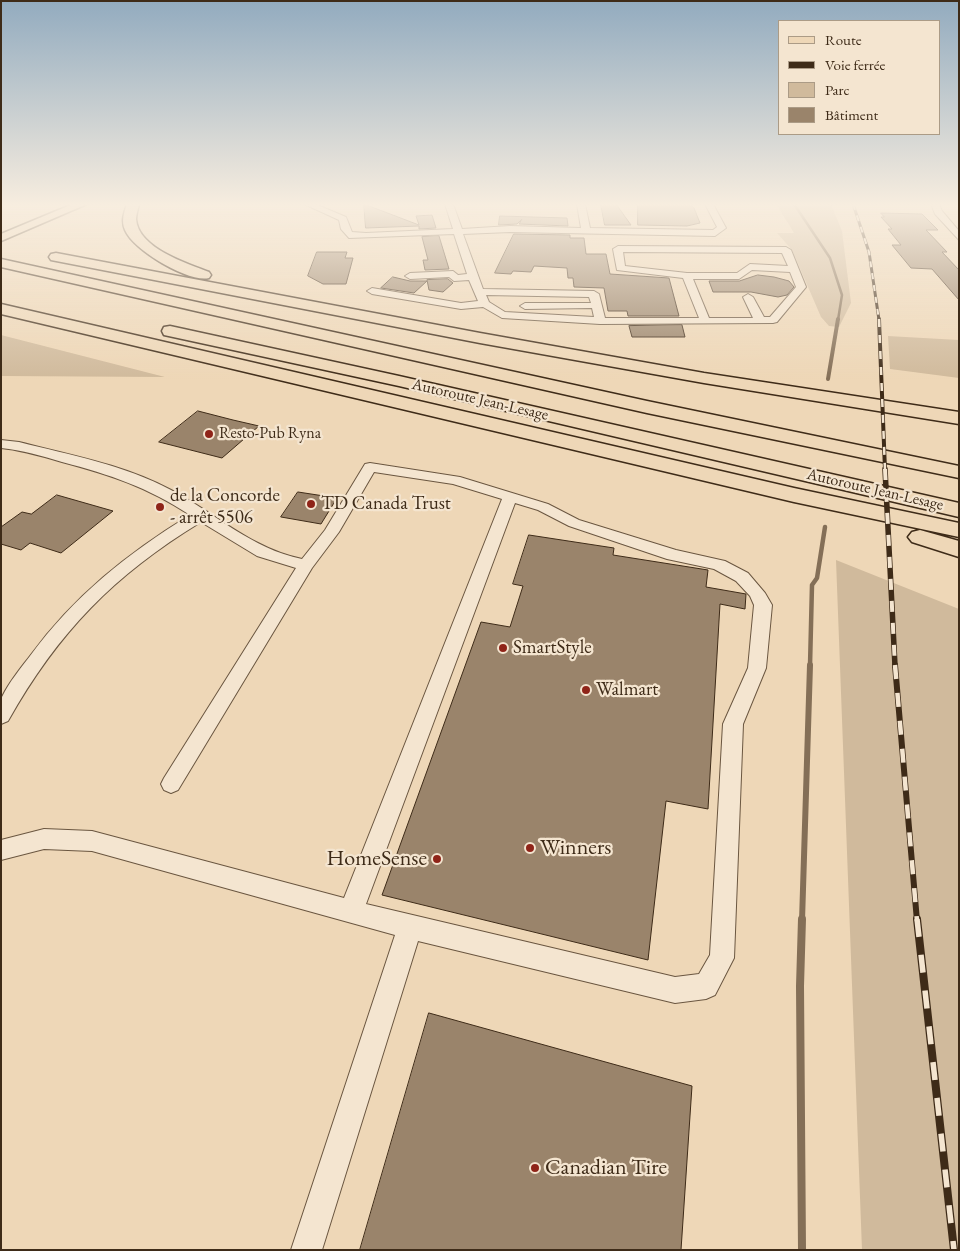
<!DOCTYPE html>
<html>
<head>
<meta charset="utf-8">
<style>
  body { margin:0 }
  #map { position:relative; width:960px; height:1251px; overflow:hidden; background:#eed7b7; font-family:"EB Garamond",serif }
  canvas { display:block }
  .frame { position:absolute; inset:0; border:2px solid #3e2b18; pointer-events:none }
  .legend { position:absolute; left:778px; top:20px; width:162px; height:115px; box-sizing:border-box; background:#f4e5d0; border:1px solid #ab9b86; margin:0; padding:6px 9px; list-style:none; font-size:15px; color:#3e2b18 }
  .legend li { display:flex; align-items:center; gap:10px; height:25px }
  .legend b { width:25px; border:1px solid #ab9b86 }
</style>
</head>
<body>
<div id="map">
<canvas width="960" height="1251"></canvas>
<div class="frame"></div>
<ul class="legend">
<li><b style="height:6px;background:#eed7b7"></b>Route</li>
<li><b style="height:6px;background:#3e2b18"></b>Voie ferrée</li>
<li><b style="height:14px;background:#d0ba9c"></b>Parc</li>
<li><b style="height:14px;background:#9a846b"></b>Bâtiment</li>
</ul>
</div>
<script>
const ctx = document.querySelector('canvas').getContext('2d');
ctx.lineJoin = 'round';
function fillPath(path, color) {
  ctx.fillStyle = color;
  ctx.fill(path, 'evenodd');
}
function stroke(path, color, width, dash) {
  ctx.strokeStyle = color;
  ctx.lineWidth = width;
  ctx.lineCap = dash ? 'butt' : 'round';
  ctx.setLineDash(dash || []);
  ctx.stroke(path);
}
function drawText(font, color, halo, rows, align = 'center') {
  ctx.font = font + ' "EB Garamond",serif';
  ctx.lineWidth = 4.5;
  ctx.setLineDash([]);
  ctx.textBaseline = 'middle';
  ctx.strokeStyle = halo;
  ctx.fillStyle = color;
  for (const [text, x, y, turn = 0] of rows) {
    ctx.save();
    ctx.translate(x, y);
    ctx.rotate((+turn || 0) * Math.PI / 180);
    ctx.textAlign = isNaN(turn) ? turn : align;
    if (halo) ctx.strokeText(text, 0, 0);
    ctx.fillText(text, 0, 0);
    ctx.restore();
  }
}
fillPath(new Path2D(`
  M776,204H831L842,231L851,303L839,327L829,326L821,317L792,250L777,233H794Z
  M1,335L165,377L1,376Z
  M888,336L959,340V378L890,369Z
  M836,560L959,609V1250H862Z`), '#d0ba9c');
stroke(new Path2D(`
  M794,204L830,258L842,295L838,320`), '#846f57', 2.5);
stroke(new Path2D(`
  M828,379L838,319`), '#846f57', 4);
stroke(new Path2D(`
  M810,666L812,585L817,578L825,527`), '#846f57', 4.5);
stroke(new Path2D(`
  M802,921L810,665`), '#846f57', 6);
stroke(new Path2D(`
  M802,919L800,986L802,1250`), '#846f57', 8);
const building = new Path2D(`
  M364,204L419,225L416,216L432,215L436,228L419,229V226L366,228Z
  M601,204H616L631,225H605Z
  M638,204H690L694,208L700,223L687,226L638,225Z
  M881,213L922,214L938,230H926L947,252H942L959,270V300L932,269L911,268L892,245H901L888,229H892L881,217H884Z
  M500,216L567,218L568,226L519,224L522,219L517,224L499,225Z
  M514,234L570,235V238H584L586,254H606L610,274L669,278L679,316H628L627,311H608L604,288L574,287L573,278H568L567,268L534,266L531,272L513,271L511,274L495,273Z
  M439,236L449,269L425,270L423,260H428L422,237Z
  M317,252H347L345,258H353L346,284H323L308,276Z
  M758,275L774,277L789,281L794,287L787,295L778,297L751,292H713L709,281H739Z
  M393,277L410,281H427L414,293L381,288Z
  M448,279L453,283L443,292L429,290L427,280Z
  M682,325L685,337H632L629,326Z
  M198,411L233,420L259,426L222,458L159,442Z
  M298,492L337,498L321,524L281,517Z
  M57,495L113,511L61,553L30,543L21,550L1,544V527L22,512L31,514Z
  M529,535L614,548L613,555L708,570L706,587L746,594L745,609L720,604L708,809L666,801L648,960L382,895L481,622L510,627L523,586L513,584Z
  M429,1013L692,1086L681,1250H360Z`);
fillPath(building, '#9a846b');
stroke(building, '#3e2b18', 1);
const minor = new Path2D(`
  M304,204H315L346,217L352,232L366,233L453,229L445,204H453L462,229L510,226L581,228L577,204H585L590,228L713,230L717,227L705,204H713L726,228L715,236L510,232L463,234L483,289L594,291L599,294L605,318H699L683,278L617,270L613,249L618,246L786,247L791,250L806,287L777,322L773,323L600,324L502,318L483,307L461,309L372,294L367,291L372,288L461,303L478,301L469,280L454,281L449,277L410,279L405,276L410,273L453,271L458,275L467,274L454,234L349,238L341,229L339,220ZM623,252L782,253L788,266L750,264L737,273H687L625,266ZM752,270L790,272L796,287L770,317H764L753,297L748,294L743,297L753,318H709L693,279H739ZM486,295L589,297L591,303H525L520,306L525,309L592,308L594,317L505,312L489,302Z
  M931,204H939L942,211L959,231V240L935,214Z
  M1,440L19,442C70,455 125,465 171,490C215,513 252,549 302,559L325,530L365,464L370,463L460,477L548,504L579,520L676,550L725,561L748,573L765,593L772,605L766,668L743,724L734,958L715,995L706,999L675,1003L418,941L322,1250H291L395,935L92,851L44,849L1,860V840L44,829L92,831L344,898L502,499L453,484L374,472L339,532L312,568L178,790L171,793L164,790L161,784L164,778L296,568L257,556L201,522C114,575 58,632 8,721L1,724C1,716 0,704 2,697C9,682 21,668 30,656C74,596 128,553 190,515C147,487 111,475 62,462C42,456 22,450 1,448ZM515,503L538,510L569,526L667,559L714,569L736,581L750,596L754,605L748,668L723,724L710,955L699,974L675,977L366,904Z`);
const major = new Path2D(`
  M73,204H87L1,241V234Z`);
const highway = new Path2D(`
  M127,204H139C138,209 136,215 136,219C138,248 186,263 209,272L211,275L209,278C189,283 133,250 125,230C121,221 124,213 127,204Z
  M56,253L480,333L704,373L959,412V424L704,383L480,343L51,260L49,257L51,254Z
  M1,259L647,401L959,466V478L647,413L1,267Z
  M1,304L794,488L959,523V537L794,502L1,314Z
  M170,326L399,376L959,503V517L399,386L164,335L162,331L164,327Z
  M920,530L959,541V557L912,542L908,537L912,532Z`);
stroke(minor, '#6a5640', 2);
stroke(major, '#3e2b18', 3);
stroke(highway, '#3e2b18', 3);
fillPath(minor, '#f4e5d0');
fillPath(major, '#eed7b7');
fillPath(highway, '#eed7b7');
const railFar4 = new Path2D(`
  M853,204L869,252L879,320`);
const railFar3 = new Path2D(`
  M879,319L885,470`);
const railFar2 = new Path2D(`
  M885,469L895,666`);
const railFar1 = new Path2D(`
  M895,665L917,921`);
const rail = new Path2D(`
  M917,919L954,1250`);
stroke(railFar4, '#3e2b18', 3);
stroke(railFar3, '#3e2b18', 4);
stroke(railFar2, '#3e2b18', 5.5);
stroke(railFar1, '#3e2b18', 6);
stroke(rail, '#3e2b18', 8);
stroke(railFar4, '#f4e5d0', 2, [6]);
stroke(railFar3, '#f4e5d0', 2.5, [8]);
stroke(railFar2, '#f4e5d0', 4, [11]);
stroke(railFar1, '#f4e5d0', 4.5, [14]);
stroke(rail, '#f4e5d0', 5.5, [18]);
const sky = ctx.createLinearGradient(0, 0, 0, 379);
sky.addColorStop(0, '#92abbf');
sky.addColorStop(0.54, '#f7eddf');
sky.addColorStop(1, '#f7eddf00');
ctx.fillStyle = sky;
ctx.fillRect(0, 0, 960, 379);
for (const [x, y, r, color] of [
  [209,434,5,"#8f2418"],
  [311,504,5,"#8f2418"],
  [160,507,5,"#8f2418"],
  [503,648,5,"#8f2418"],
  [586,690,5,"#8f2418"],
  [530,848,5,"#8f2418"],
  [437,859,5,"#8f2418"],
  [535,1168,5,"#8f2418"]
]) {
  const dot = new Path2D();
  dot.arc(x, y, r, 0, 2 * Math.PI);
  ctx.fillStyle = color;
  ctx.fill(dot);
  stroke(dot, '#f4e5d0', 2);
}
drawText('16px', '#3e2b18', '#f4e5d0', [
  ["Autoroute Jean-Lesage",480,400,13],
  ["Autoroute Jean-Lesage",875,490,13]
]);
drawText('16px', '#3e2b18', '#f4e5d0', [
  ["Resto-Pub Ryna",219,434]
], 'left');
drawText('19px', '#3e2b18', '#f4e5d0', [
  ["de la Concorde",170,496],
  ["- arrêt 5506",170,518],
  ["TD Canada Trust",321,504],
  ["SmartStyle",513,648],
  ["Walmart",596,690]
], 'left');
drawText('22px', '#3e2b18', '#f4e5d0', [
  ["Winners",540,848],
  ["HomeSense",427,859,"right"],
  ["Canadian Tire",545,1168]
], 'left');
</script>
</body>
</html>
